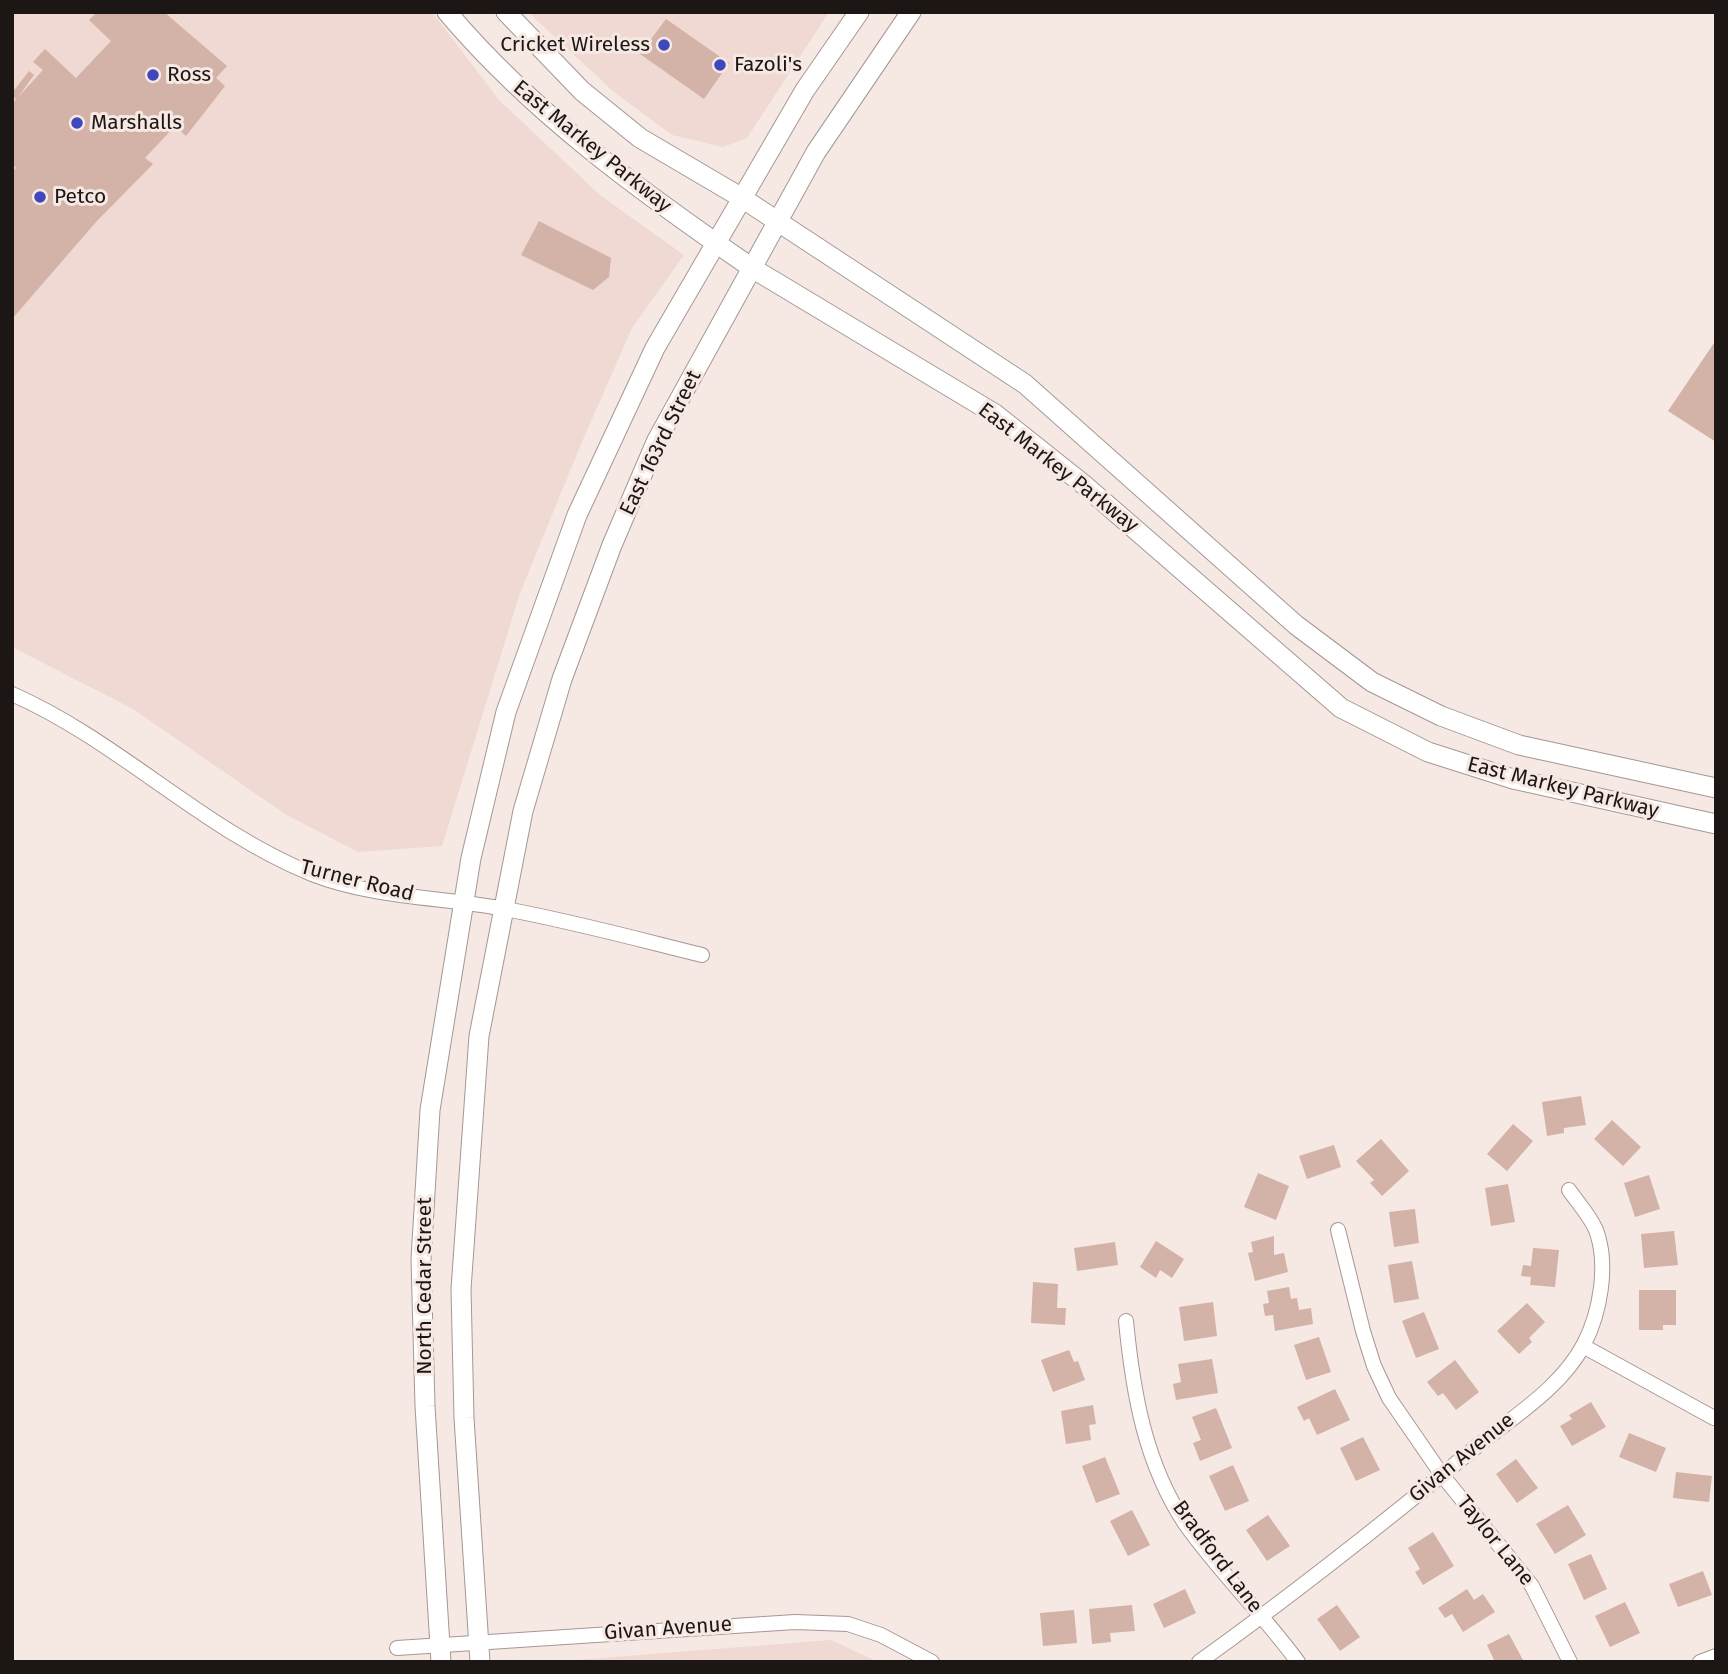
<!DOCTYPE html>
<html>
<head>
<meta charset="utf-8">
<style>
  body { margin:0 }
  #map { position:relative; width:1728px; height:1674px; overflow:hidden; background:#f6e8e3; font-family:"Fira Sans",sans-serif }
  canvas { display:block }
  .frame { position:absolute; inset:0; border:14px solid #1c1715; pointer-events:none }
</style>
</head>
<body>
<div id="map">
<canvas width="1728" height="1674"></canvas>
<div class="frame"></div>
</div>
<script>
const ctx = document.querySelector('canvas').getContext('2d');
ctx.lineJoin = 'round';
function fillPath(path, color) {
  ctx.fillStyle = color;
  ctx.fill(path, 'evenodd');
}
function stroke(path, color, width, dash) {
  ctx.strokeStyle = color;
  ctx.lineWidth = width;
  ctx.lineCap = dash ? 'butt' : 'round';
  ctx.setLineDash(dash || []);
  ctx.stroke(path);
}
function drawText(font, color, halo, rows, align = 'center') {
  ctx.font = font + ' "Fira Sans",sans-serif';
  ctx.lineWidth = 6;
  ctx.setLineDash([]);
  ctx.textBaseline = 'middle';
  ctx.strokeStyle = halo;
  ctx.fillStyle = color;
  for (const [text, x, y, turn = 0] of rows) {
    ctx.save();
    ctx.translate(x, y);
    ctx.rotate((+turn || 0) * Math.PI / 180);
    ctx.textAlign = isNaN(turn) ? turn : align;
    if (halo) ctx.strokeText(text, 0, 0);
    ctx.fillText(text, 0, 0);
    ctx.restore();
  }
}
fillPath(new Path2D(`
  M12,12H432L499,100L600,195L684,255L632,328L581,444L520,593L442,846L358,852L285,814L133,709L12,647Z
  M528,12H829L747,138L723,147L672,135L614,92Z
  M831,1640L878,1662H550Z`), '#efd9d2');
fillPath(new Path2D(`
  M97,12H164L227,66L216,78L225,86L186,136L175,126L145,158L153,164L96,222L12,319V172L16,168L12,163V104L43,70L33,62L45,49L76,78L111,41L89,20Z
  M666,19L729,63L704,99L640,54Z
  M29,71L34,75L16,100L12,93Z
  M539,221L611,258L609,277L593,290L521,255Z
  M1716,340V442L1668,411Z
  M1581,1096L1586,1125L1564,1128V1133L1547,1136L1542,1102Z
  M1612,1120L1641,1147L1623,1166L1594,1139Z
  M1513,1124L1533,1141L1507,1171L1487,1154Z
  M1381,1139L1409,1171L1382,1196L1370,1183L1374,1180L1356,1161Z
  M1334,1145L1341,1167L1307,1179L1299,1156Z
  M1258,1173L1289,1186L1276,1220L1244,1207Z
  M1649,1175L1660,1209L1635,1217L1624,1183Z
  M1508,1184L1515,1222L1491,1226L1485,1188Z
  M1415,1209L1419,1243L1394,1247L1389,1212Z
  M1674,1231L1678,1265L1644,1268L1641,1234Z
  M1274,1236V1255L1284,1253L1288,1272L1255,1281L1248,1253L1253,1252L1251,1242Z
  M1156,1241L1184,1259L1172,1278L1160,1270L1156,1278L1140,1267Z
  M1115,1242L1118,1265L1077,1271L1074,1248Z
  M1533,1248L1559,1250L1555,1287L1530,1285L1531,1277L1521,1276L1523,1265L1531,1266Z
  M1412,1261L1419,1299L1394,1303L1388,1265Z
  M1033,1282L1058,1284L1057,1308H1066L1065,1325L1031,1323Z
  M1289,1287L1291,1299L1297,1298L1299,1310L1311,1308L1313,1324L1275,1331L1273,1315L1265,1316L1263,1304L1269,1303L1267,1291Z
  M1639,1290H1676V1325H1663V1330H1639Z
  M1213,1302L1217,1336L1184,1341L1179,1307Z
  M1527,1303L1545,1322L1529,1338L1532,1342L1519,1354L1497,1331Z
  M1424,1312L1439,1349L1416,1358L1402,1321Z
  M1319,1337L1331,1372L1306,1380L1294,1345Z
  M1069,1350L1074,1362L1078,1361L1085,1380L1053,1392L1041,1360Z
  M1212,1359L1218,1393L1176,1400L1173,1384L1181,1382L1178,1364Z
  M1455,1360L1479,1392L1456,1410L1443,1393L1438,1396L1427,1382Z
  M1335,1389L1350,1420L1317,1435L1309,1418L1304,1421L1297,1407Z
  M1591,1402L1606,1427L1572,1446L1560,1426L1572,1419L1569,1415Z
  M1093,1405L1096,1424L1089,1425L1091,1440L1066,1444L1061,1411Z
  M1216,1408L1232,1448L1200,1461L1193,1443L1201,1440L1192,1417Z
  M1629,1433L1666,1448L1656,1472L1619,1457Z
  M1363,1437L1380,1470L1356,1481L1340,1448Z
  M1105,1457L1120,1494L1096,1503L1082,1466Z
  M1516,1459L1538,1488L1517,1503L1496,1474Z
  M1233,1465L1249,1501L1225,1511L1209,1476Z
  M1676,1472L1712,1476L1709,1502L1673,1498Z
  M1568,1505L1586,1535L1555,1554L1536,1524Z
  M1132,1510L1150,1545L1128,1556L1110,1521Z
  M1268,1515L1290,1546L1267,1561L1246,1530Z
  M1433,1532L1454,1566L1423,1585L1415,1572L1420,1569L1408,1548Z
  M1591,1554L1607,1589L1584,1600L1568,1564Z
  M1703,1571L1712,1595L1678,1607L1669,1584Z
  M1185,1589L1196,1613L1164,1628L1153,1604Z
  M1467,1589L1474,1600L1483,1594L1495,1612L1463,1632L1452,1614L1445,1618L1438,1608Z
  M1625,1602L1640,1633L1610,1647L1595,1616Z
  M1132,1605L1135,1631L1110,1633L1111,1642L1092,1644L1089,1609Z
  M1337,1605L1360,1637L1340,1651L1317,1619Z
  M1074,1610L1077,1643L1043,1646L1040,1613Z
  M1509,1634L1524,1662H1495L1487,1645Z`), '#d3b2a8');
const street = new Path2D(`
  M12,694C119,741 203,830 312,874C373,898 442,897 505,909C571,921 637,939 702,955
  M1338,1230L1363,1331L1374,1366L1389,1398L1442,1475L1532,1586L1570,1662
  M1126,1321C1133,1393 1145,1464 1186,1525C1220,1573 1263,1614 1298,1662
  M1583,1346L1714,1418
  M397,1648L795,1622L848,1624L881,1635L932,1662
  M1199,1662C1294,1594 1386,1521 1476,1447C1513,1417 1562,1387 1584,1344C1600,1313 1609,1265 1596,1230C1590,1216 1578,1203 1569,1190
  M1700,1662L1716,1656`);
const secondary = new Path2D(`
  M447,12C533,114 643,193 752,268L995,414L1083,484L1341,708L1428,752L1513,779L1716,824
  M506,12L582,91L640,138L742,198L1025,384L1296,625L1372,682L1441,716L1519,745L1716,788
  M441,1662L425,1406L421,1259L430,1110L471,858L506,712L577,515L655,348L805,90L859,12
  M480,1662L464,1418L461,1289L479,1036L523,811L562,679L612,545L657,440L816,152L911,12`);
stroke(street, '#a59894', 16);
stroke(secondary, '#a59894', 21);
stroke(street, '#fff', 14);
stroke(secondary, '#fff', 19);
for (const [x, y, r, color] of [
  [664,45,7,"#4046bb"],
  [720,65,7,"#4046bb"],
  [153,75,7,"#4046bb"],
  [77,123,7,"#4046bb"],
  [40,197,7,"#4046bb"]
]) {
  const dot = new Path2D();
  dot.arc(x, y, r, 0, 2 * Math.PI);
  ctx.fillStyle = color;
  ctx.fill(dot);
  stroke(dot, '#f6e8e3', 2.5);
}
drawText('21px', '#1c1715', '#f6e8e3', [
  ["Cricket Wireless",650,45,"right"],
  ["Fazoli's",734,65],
  ["Ross",167,75],
  ["Marshalls",91,123],
  ["Petco",54,197]
], 'left');
drawText('21px', '#1c1715', '#f6e8e3', [
  ["East Markey Parkway",592,147,39],
  ["East 163rd Street",661,443,-64],
  ["East Markey Parkway",1058,468,38],
  ["East Markey Parkway",1563,788,14],
  ["Turner Road",357,881,14],
  ["North Cedar Street",425,1286,-90],
  ["Givan Avenue",1462,1458,-39],
  ["Taylor Lane",1495,1541,51],
  ["Bradford Lane",1217,1557,53],
  ["Givan Avenue",668,1629,-4]
]);
</script>
</body>
</html>
